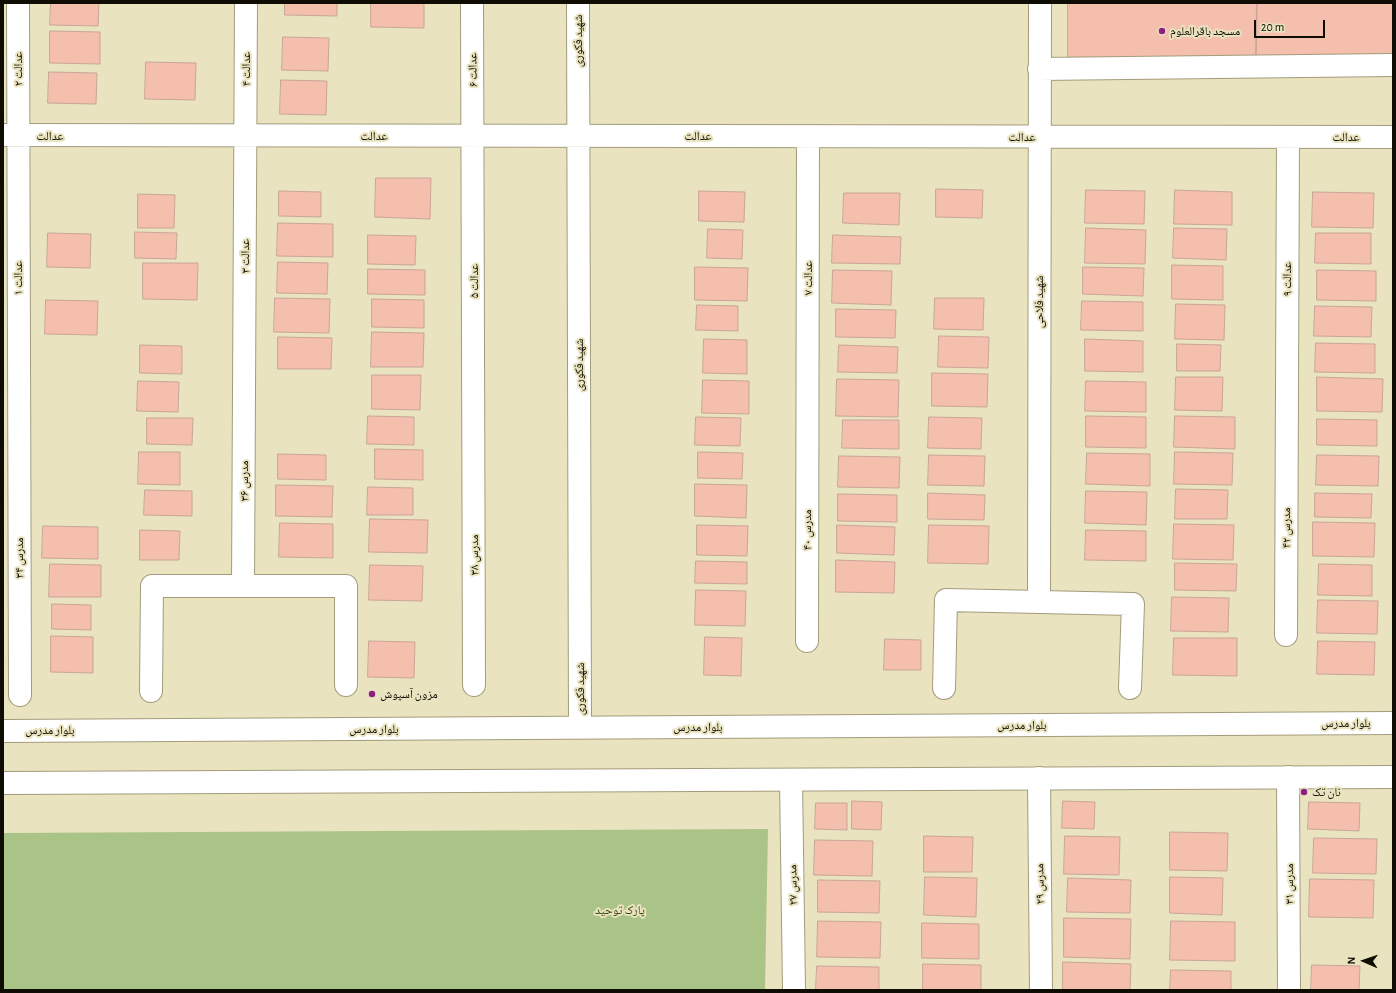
<!DOCTYPE html>
<html>
<head>
<meta charset="utf-8">
<style>
  body { margin:0 }
  #map { position:relative; width:1396px; height:993px; overflow:hidden; background:#e9e3c0; font-family:"Alegreya Sans",sans-serif }
  canvas { display:block }
  .frame { position:absolute; inset:0; border:4px solid #0f0d03; pointer-events:none }
  .north { position:absolute; left:1344px; top:941px; width:40px; height:40px; -webkit-text-stroke:3px #e9e3c0; paint-order:stroke; rotate:272deg; font-size:11px; font-weight:700; line-height:16px; text-align:center; color:#0f0d03 }
  .north::after { content:''; display:block; margin:auto; width:14px; height:18px; background:#0f0d03; clip-path:polygon(50% 0,100% 100%,50% 72%,0 100%) }
  .scale { position:absolute; left:1254px; top:20px; width:71px; height:18px; box-sizing:border-box; border:2px solid #0f0d03; border-top:0; padding-left:5px; font-size:12px; line-height:14px; white-space:nowrap; color:#0f0d03; -webkit-text-stroke:3px #e9e3c0; paint-order:stroke }
</style>
</head>
<body>
<div id="map">
<canvas width="1396" height="993"></canvas>
<div class="frame"></div>
<div class="north">N</div>
<div class="scale">20 m</div>
</div>
<script>
const ctx = document.querySelector('canvas').getContext('2d');
ctx.lineJoin = 'round';
function fillPath(path, color) {
  ctx.fillStyle = color;
  ctx.fill(path, 'evenodd');
}
function stroke(path, color, width, dash) {
  ctx.strokeStyle = color;
  ctx.lineWidth = width;
  ctx.lineCap = dash ? 'butt' : 'round';
  ctx.setLineDash(dash || []);
  ctx.stroke(path);
}
function drawText(font, color, halo, rows, align = 'center') {
  ctx.font = font + ' "Alegreya Sans","Noto Naskh Arabic",sans-serif';
  ctx.lineWidth = 4;
  ctx.setLineDash([]);
  ctx.textBaseline = 'middle';
  ctx.strokeStyle = halo;
  ctx.fillStyle = color;
  for (const [text, x, y, turn = 0] of rows) {
    ctx.save();
    ctx.translate(x, y);
    ctx.rotate((+turn || 0) * Math.PI / 180);
    ctx.textAlign = isNaN(turn) ? turn : align;
    if (halo) ctx.strokeText(text, 0, 0);
    ctx.fillText(text, 0, 0);
    ctx.restore();
  }
}
fillPath(new Path2D(`
  M768,829L765,990H3V833Z`), '#aac386');
const building = new Path2D(`
  M51,3H99L98,26L50,25Z
  M285,3H337V16L285,15Z
  M371,3H424V28L371,27Z
  M1068,3H1257L1256,59L1068,60Z
  M1257,3H1393V60L1256,59Z
  M50,31L100,32V64L50,63Z
  M283,37L329,38L328,71L282,70Z
  M146,62L196,63L195,100L145,99Z
  M49,72L97,73L96,104L48,103Z
  M281,80L327,81L326,115L280,114Z
  M376,178H431L430,219L375,217Z
  M936,189L983,190L982,218L936,217Z
  M1086,190L1145,191L1144,224L1085,223Z
  M1175,190L1232,192V225L1174,224Z
  M279,191L321,192V217L279,216Z
  M699,191L745,192L744,222L699,221Z
  M1313,192L1374,193L1373,228L1312,227Z
  M844,193H900L899,225L843,223Z
  M138,194L175,195L174,228H138Z
  M278,223L333,224V257L277,256Z
  M1086,228L1146,230L1145,264L1085,263Z
  M1174,228L1227,229L1226,260L1173,258Z
  M708,229L743,230L742,259L707,258Z
  M135,232L177,233L176,259L135,258Z
  M48,233L91,234L90,268L47,267Z
  M1316,233H1371V264L1315,263Z
  M368,235L416,236L415,265L368,264Z
  M833,235L901,237L900,264L832,263Z
  M278,262L328,263L327,294L277,293Z
  M143,263H198L197,300L143,299Z
  M1172,265L1223,266V300L1172,299Z
  M695,267L748,268L747,301L695,300Z
  M1083,267L1144,268L1143,296L1083,294Z
  M368,269L425,270V295L368,294Z
  M833,270L892,271L891,305L832,303Z
  M1317,270L1376,271V301L1317,300Z
  M275,298L330,299L329,333L274,332Z
  M935,298H984L983,330L934,329Z
  M372,299L424,300V328L372,327Z
  M46,300L98,301L97,335L45,334Z
  M1082,301L1143,302V331L1081,330Z
  M1176,304L1225,305L1224,340L1175,339Z
  M697,305L738,306V331L696,330Z
  M1315,306L1372,307L1371,337L1314,336Z
  M836,309L896,310L895,338L836,337Z
  M372,332L424,333L423,367H371Z
  M939,336L989,337L988,368L938,367Z
  M278,337L332,338L331,369H278Z
  M704,339L747,340V374L703,373Z
  M1085,339L1143,341V372L1085,371Z
  M1316,343L1375,344V373L1315,372Z
  M1177,344L1221,345L1220,371H1177Z
  M140,345L182,346V374L140,373Z
  M839,345L898,347L897,373L838,372Z
  M932,373L988,374L987,407L932,406Z
  M372,375H421L420,410L372,409Z
  M1176,377H1223L1222,411L1175,410Z
  M1317,377L1383,379L1382,412L1317,411Z
  M837,379L899,380L898,417L836,416Z
  M703,380L749,381V414L702,413Z
  M138,381L179,382L178,412L137,411Z
  M1086,381L1146,382V412L1085,411Z
  M368,416L414,417V445L367,444Z
  M1086,416L1146,417V448L1086,447Z
  M1175,416L1235,417V449L1174,447Z
  M696,417L741,418L740,446L695,445Z
  M929,417L982,418L981,449L928,448Z
  M147,418H193L192,445L147,444Z
  M1317,419L1377,420V446L1317,445Z
  M843,420H899V449L842,448Z
  M375,449L423,450V480L375,479Z
  M139,452H180V485L138,484Z
  M698,452L743,453L742,479L698,478Z
  M1175,452L1233,453L1232,485L1174,484Z
  M1087,453L1150,454V486L1086,484Z
  M278,454L326,455V480L278,479Z
  M929,455L985,456L984,486L928,485Z
  M1317,455L1379,456L1378,486L1316,485Z
  M839,456L900,457L899,488L838,487Z
  M695,484L747,485L746,518L695,516Z
  M276,485L333,486L332,517L276,516Z
  M368,487L413,488V515H367Z
  M1176,489L1228,490L1227,519H1175Z
  M145,490L192,491V516L144,515Z
  M1086,491L1147,492L1146,525L1085,523Z
  M928,493L985,495L984,520L928,519Z
  M1315,493L1372,494L1371,518L1315,517Z
  M838,494L897,495V522L838,521Z
  M370,519L428,520L427,553L369,552Z
  M1313,522L1375,523L1374,557L1313,556Z
  M280,523L333,524V558L279,557Z
  M1174,524L1234,525L1233,560L1173,559Z
  M697,525L748,526L747,556L697,555Z
  M837,525L895,527L894,555L837,553Z
  M929,525L989,526L988,564L928,563Z
  M43,526L98,527V559L42,558Z
  M140,530L180,531L179,560H140Z
  M1086,530L1146,531V561L1085,560Z
  M836,560L895,562L894,593L836,592Z
  M696,561L747,562V584L695,583Z
  M1175,563L1237,564L1236,591L1175,590Z
  M50,564L101,565V597H49Z
  M1319,564L1372,565V596L1318,595Z
  M370,565L423,566L422,601L369,600Z
  M696,590L746,591L745,626L695,625Z
  M1172,597L1229,598L1228,632L1171,631Z
  M1318,600L1378,601L1377,634L1317,633Z
  M52,604L91,605V630L52,629Z
  M51,636L93,637V673L51,672Z
  M705,637L742,638L741,676L704,675Z
  M1174,638H1237V676L1173,675Z
  M885,639L921,640V670H884Z
  M369,641L415,642L414,678L368,677Z
  M1318,641L1375,642L1374,675L1317,674Z
  M852,801L882,802L881,830L852,829Z
  M1063,801L1095,802L1094,829L1062,828Z
  M1309,802L1360,803L1359,831L1308,829Z
  M816,803H847V830L815,829Z
  M1170,832L1228,833L1227,871L1170,870Z
  M924,836L973,837L972,872H924Z
  M1065,836L1120,837L1119,875L1064,874Z
  M1314,838L1377,839L1376,874L1313,873Z
  M815,840L873,841L872,876L814,875Z
  M925,877L977,878L976,917L924,915Z
  M1170,877L1223,878L1222,915L1170,913Z
  M1068,878L1131,880L1130,913L1067,912Z
  M1310,879L1374,880L1373,918L1309,917Z
  M818,880L880,881L879,913L818,912Z
  M1064,918L1131,919L1130,959L1064,957Z
  M818,921L881,922L880,958L817,957Z
  M1171,921L1235,922V961L1170,960Z
  M922,923L979,924V959L922,958Z
  M1063,962L1131,964L1130,990H1063Z
  M923,964L981,965V990H923Z
  M1312,965L1360,966L1359,990H1311Z
  M817,966L879,967V990H816Z
  M1171,970L1231,971V990H1170Z`);
fillPath(building, '#f4bfac');
stroke(building, '#c8a598', 1);
const minor = new Path2D(`
  M18,3L20,695
  M472,3L474,685
  M578,3L580,727
  M1039,69L1393,65
  M3,135L1393,137
  M243,586L246,3
  M1039,602L1040,3
  M1286,635L1288,137
  M807,641L808,137
  M944,688L946,600L1133,604L1130,688
  M151,691L152,586H346V685
  M1288,777L1289,990
  M1039,778L1041,990
  M791,780L794,990`);
const major = new Path2D(`
  M3,731L1393,723
  M3,783L1393,777`);
stroke(minor, '#a39c7c', 24);
stroke(major, '#a39c7c', 24);
stroke(minor, '#fff', 22);
stroke(major, '#fff', 22);
for (const [x, y, r, color] of [
  [1162,31,4,"#8e1e80"],
  [372,694,4,"#8e1e80"],
  [1304,792,4,"#8e1e80"]
]) {
  const dot = new Path2D();
  dot.arc(x, y, r, 0, 2 * Math.PI);
  ctx.fillStyle = color;
  ctx.fill(dot);
  stroke(dot, '#e9e3c0', 1.5);
}
drawText('12px', '#0f0d03', '#e9e3c0', [
  ["مسجد باقرالعلوم",1170,31],
  ["مزون آسپوش",380,694],
  ["نان تک",1312,792]
], 'left');
drawText('12px', '#0f0d03', '#e9e3c0', [
  ["شهید فکوری",578,41,-90],
  ["عدالت ۲",18,69,-90],
  ["عدالت ۴",246,69,-90],
  ["عدالت ۶",473,70,-91],
  ["عدالت",50,136],
  ["عدالت",374,136],
  ["عدالت",698,136],
  ["عدالت",1022,137],
  ["عدالت",1346,137],
  ["عدالت ۳",245,256,-90],
  ["عدالت ۱",18,278,-90],
  ["عدالت ۷",808,278,-90],
  ["عدالت ۹",1287,279,-90],
  ["عدالت ۵",474,281,-90],
  ["شهید فلاحی",1039,302,-90],
  ["شهید فکوری",579,365,-90],
  ["مدرس ۳۶",244,481,-90],
  ["مدرس ۴۲",1286,528,-90],
  ["مدرس ۴۰",807,530,-90],
  ["مدرس ۳۸",474,555,-90],
  ["مدرس ۳۴",19,558,-90],
  ["شهید فکوری",580,689,-90],
  ["بلوار مدرس",1346,723],
  ["بلوار مدرس",1022,725],
  ["بلوار مدرس",698,727],
  ["بلوار مدرس",374,729],
  ["بلوار مدرس",50,730],
  ["مدرس ۲۹",1040,884,-91],
  ["مدرس ۳۱",1289,884,-90],
  ["مدرس ۲۷",793,885,-91]
]);
drawText('12px', '#304307', '#e9e3c0', [
  ["پارک توحید",620,910]
]);
</script>
</body>
</html>
